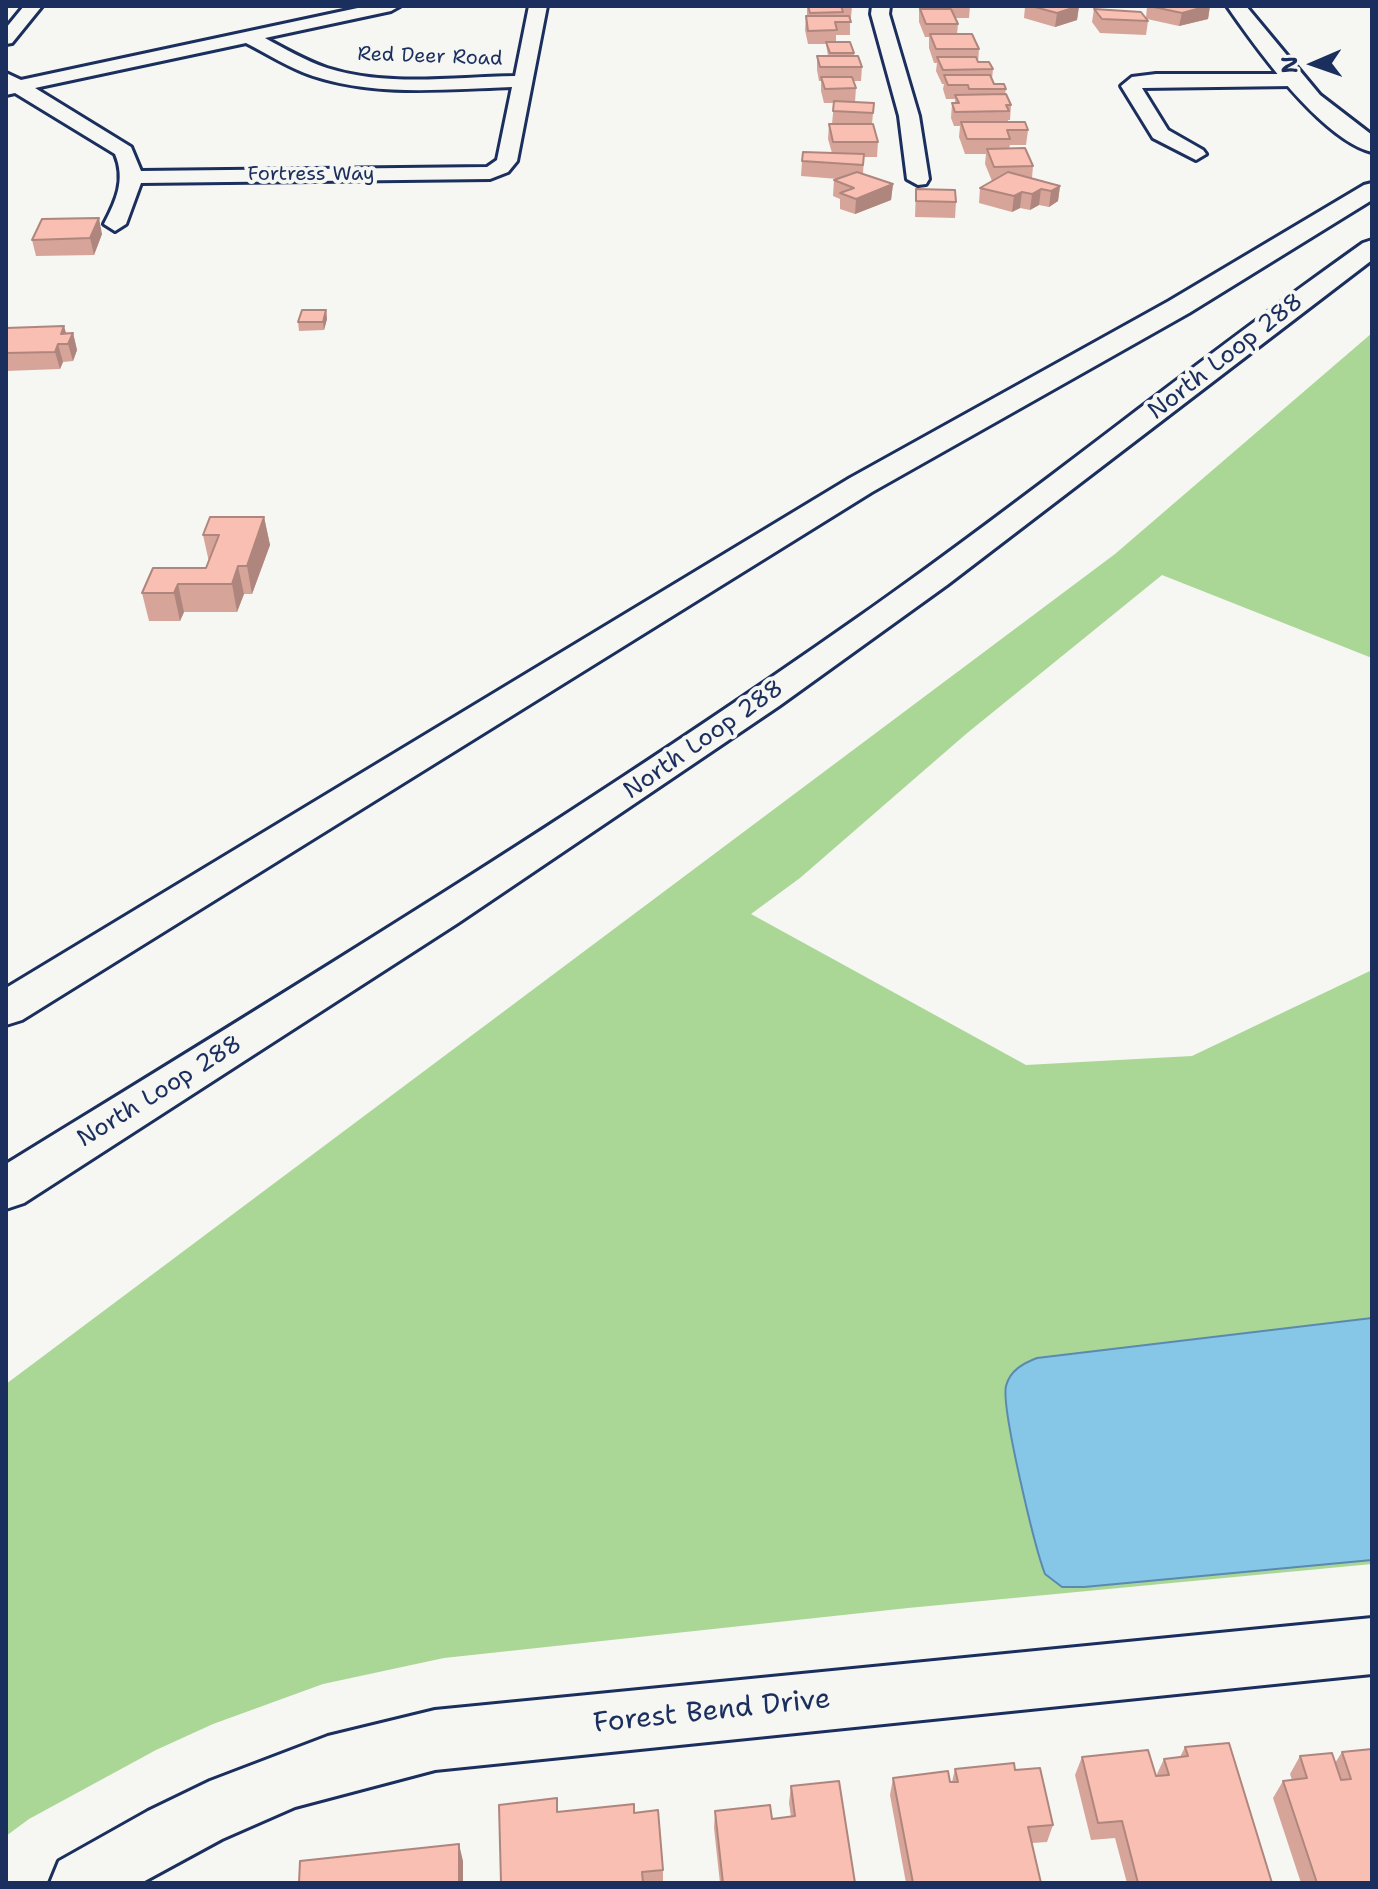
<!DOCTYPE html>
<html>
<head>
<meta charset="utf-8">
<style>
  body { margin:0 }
  #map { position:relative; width:1378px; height:1889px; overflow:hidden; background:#f6f6f2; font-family:"Shantell Sans",sans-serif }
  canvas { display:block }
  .frame { position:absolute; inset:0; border:8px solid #1b2f5e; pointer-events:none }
  .north { position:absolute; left:1274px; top:24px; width:80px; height:80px; -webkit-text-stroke:6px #f6f6f2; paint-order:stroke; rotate:268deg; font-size:22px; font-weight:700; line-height:32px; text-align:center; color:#1b2f5e }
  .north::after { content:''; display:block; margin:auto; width:28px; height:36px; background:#1b2f5e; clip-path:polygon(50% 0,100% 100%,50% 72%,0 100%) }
</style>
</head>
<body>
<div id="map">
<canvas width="1378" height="1889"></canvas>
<div class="frame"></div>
<div class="north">N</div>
</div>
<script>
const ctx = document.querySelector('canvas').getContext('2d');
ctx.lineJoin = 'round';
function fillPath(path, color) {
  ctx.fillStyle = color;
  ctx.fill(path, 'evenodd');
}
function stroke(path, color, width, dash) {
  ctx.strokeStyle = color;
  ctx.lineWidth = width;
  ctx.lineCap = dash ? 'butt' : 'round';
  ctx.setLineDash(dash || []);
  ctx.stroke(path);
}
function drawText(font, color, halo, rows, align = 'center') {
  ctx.font = font + ' "Shantell Sans",sans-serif';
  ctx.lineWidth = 8;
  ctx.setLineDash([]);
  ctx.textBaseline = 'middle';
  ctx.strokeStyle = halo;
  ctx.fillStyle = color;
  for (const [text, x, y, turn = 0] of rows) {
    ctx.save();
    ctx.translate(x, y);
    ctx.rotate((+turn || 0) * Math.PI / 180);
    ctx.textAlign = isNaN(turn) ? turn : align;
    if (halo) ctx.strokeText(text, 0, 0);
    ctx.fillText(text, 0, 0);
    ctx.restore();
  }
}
fillPath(new Path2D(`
  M1372,333V658L1162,575L966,734L800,878L751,914L1026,1065L1192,1056L1372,970V1564L908,1608L444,1658L323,1684L213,1724L156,1750L29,1819L6,1836V1384L1115,554Z`), '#aad796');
const water = new Path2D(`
  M1372,1318V1560L1084,1587H1062L1045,1574C1035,1548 1001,1408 1006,1386C1010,1370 1024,1363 1037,1358Z`);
fillPath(water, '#86c7e7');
stroke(water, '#5b8ab0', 2);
const street = new Path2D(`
  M24,6H42L12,43L6,44V28Z
  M367,6H400L391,11L265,38C285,49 306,61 327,68C386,87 454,77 515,76L529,6H547L517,161L508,172L490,179L141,183L126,224L115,231L104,224C116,201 126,180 115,154L15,93L6,95V73L21,80ZM246,43C268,54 289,68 313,76C377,97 447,89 512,87L497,160L487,167L141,171L131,147L35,88Z
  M872,6H890L889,14L919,116L929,179L926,184L918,185L907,179L899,116L871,14Z
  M1156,74H1293L1302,80L1293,86L1142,88L1168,130L1203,150L1206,154L1196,160L1153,138L1121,86L1132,77Z
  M1372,1618V1674L435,1770L295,1807L222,1839L141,1883H50L59,1861L148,1811L210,1781L328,1736L435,1710Z`);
const secondary = new Path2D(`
  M1227,6H1246L1320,95L1372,135V152C1321,139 1256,48 1227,6Z`);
const highway = new Path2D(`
  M1372,183V200L1189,313L872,492L22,1020L6,1025V988L850,478L1169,301L1364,185Z
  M1372,240V260L947,585L779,706L458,923L24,1203L6,1209V1164C294,987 583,811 860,616C1031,496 1193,363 1363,243Z`);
stroke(street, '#1b2f5e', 6);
stroke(secondary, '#1b2f5e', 6);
stroke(highway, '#1b2f5e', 6);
fillPath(street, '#f6f6f2');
fillPath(secondary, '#f6f6f2');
fillPath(highway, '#f6f6f2');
fillPath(new Path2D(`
  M807,6H852L851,18H850V35H836V42L854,53V56L862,67L861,81H853L856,88L855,102L874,103L872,124L878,142L877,157H864L863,174L893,184L891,200L855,214L840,209V199L833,196L834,180L838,179L801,176L802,161L832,153L828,139L829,124H832L834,103H824L821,91V81H819L817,70V56H828L826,44H808L805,30L806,16H807Z
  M919,6H970L969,18H955L958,24L957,34L979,49L978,62L993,69L992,79L994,84L1006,89L1005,94L1011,105L1010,120H1008V122L1028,130L1026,145H1010L1009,149L1033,166L1032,178L1060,186L1058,201L1049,207L1039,205L1030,210L1020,208L1012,212L979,203L980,188L992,181L985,164L986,154H965L959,137L960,126H954L951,118L952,103H955V99H946L943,89L944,84H942L936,71L937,63H934L929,48V37H925L919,22Z
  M1007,6H1079L1077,20L1055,27L1024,18L1025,7Z
  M1147,6H1210L1208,19L1179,26L1147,19L1148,21L1146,35L1100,33L1092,22L1094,9L1146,18Z
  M916,189L956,202L955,218L915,217Z
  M102,234L94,255L36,256L32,240Z
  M326,310L327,319L324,330L299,331L298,322Z
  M6,328L73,333L77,350L73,361L63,362L60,369L6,371Z
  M264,517L270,545L252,594H244L237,612H184L180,621H149L142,593L206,568L209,562L203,535Z
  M1185,1747L1272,1883H1127L1115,1838L1091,1840L1075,1775L1082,1757L1156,1776L1164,1759L1180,1757Z
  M1372,1749V1883H1301L1273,1798L1283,1781L1292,1780L1290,1774L1300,1756L1335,1763L1342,1752Z
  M955,1769L1015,1770L1053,1825L1047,1842L1032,1843L1041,1883H906L890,1795L893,1778L952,1782Z
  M791,1786L855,1883H720L714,1828L715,1811L772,1819L791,1817L789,1803Z
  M557,1798L558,1812L635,1813L663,1870V1883H501Z`), '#d7a49a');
fillPath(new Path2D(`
  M1079,6L1077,20L1055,27L1057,13Z
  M1210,6L1208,19L1179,26L1182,13Z
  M893,184L891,200L855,214L856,199Z
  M1060,186L1058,201L1049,207L1051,191Z
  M1041,189L1039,205L1030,210L1032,194Z
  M1022,192L1020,208L1012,212L1014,196Z
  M99,218L102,234L94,255L90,238Z
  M326,310L327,319L324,330L323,322Z
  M64,326L69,343L73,333L77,350L73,361L68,344L61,334Z
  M58,344L63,362L60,369L55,352Z
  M264,517L270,545L252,594L247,566Z
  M238,566L244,594L237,612L232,584Z
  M178,584L184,612L180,621L174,593Z
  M459,1844L463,1861V1883H459Z`), '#af867d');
const building = new Path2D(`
  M808,6H841L843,12L810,13Z
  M1031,6H1079L1057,13Z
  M1149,6H1208L1182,13Z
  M920,9H951L958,24H926Z
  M1094,9L1141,12L1148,21L1102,19Z
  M806,16H849L851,22H835L837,30L808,31Z
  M930,34H972L979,49H936Z
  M826,42H850L854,53H830Z
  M817,56H858L862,67H820Z
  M937,57H976L978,62H989L993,69L943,70Z
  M944,75H990L994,84H1004L1006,89H969L968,85H948Z
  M821,77H852L856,88L825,89Z
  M1006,94L1011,105H1006L1009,111L955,112L952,103H959L955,95Z
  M834,101L874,103L873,113L833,111Z
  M961,122H1025L1028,130H1007L1010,139H967Z
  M829,124H873L878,142H833Z
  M1025,148L1033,166L994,167L987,149Z
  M803,152L864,154L863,165L802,161Z
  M857,172L893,184L856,199L840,193L854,188L834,180Z
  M1008,172L1060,186L1051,191L1041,189L1032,194L1022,192L1014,196L980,188Z
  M916,189L955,190L956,202L916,201Z
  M99,218L90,238L32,240L42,219Z
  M302,310H326L323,322H298Z
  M64,326L61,334L73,333L68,344H58L55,352L6,353V328Z
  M210,517H264L247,566H238L232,584H178L174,593H142L153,568H206L219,535H203Z
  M1229,1743L1272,1883H1138L1122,1821L1098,1823L1082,1757L1148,1750L1156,1776L1169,1775L1164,1759L1188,1756L1185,1747Z
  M1372,1749V1883H1317L1283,1781L1307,1778L1300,1756L1332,1753L1341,1780L1351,1779L1342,1752Z
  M1014,1763L1015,1770L1040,1768L1053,1825L1028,1827L1041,1883H913L893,1778L948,1771L950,1782H958L955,1769Z
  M839,1781L855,1883H723L715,1811L770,1805L772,1819L795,1816L791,1786Z
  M557,1798V1812L634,1804V1813L658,1810L663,1870L642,1872L643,1883H501L499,1805Z
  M459,1844V1883H299L300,1861Z`);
fillPath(building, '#fabfb3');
stroke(building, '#af867d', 2);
drawText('20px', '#1b2f5e', '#f6f6f2', [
  ["Red Deer Road",430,57,2],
  ["Fortress Way",311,175]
]);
drawText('24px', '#1b2f5e', '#f6f6f2', [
  ["North Loop 288",1226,357,-38],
  ["North Loop 288",704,740,-35],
  ["North Loop 288",160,1092,-32]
]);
drawText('28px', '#1b2f5e', '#f6f6f2', [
  ["Forest Bend Drive",712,1712,-6]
]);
</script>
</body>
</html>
